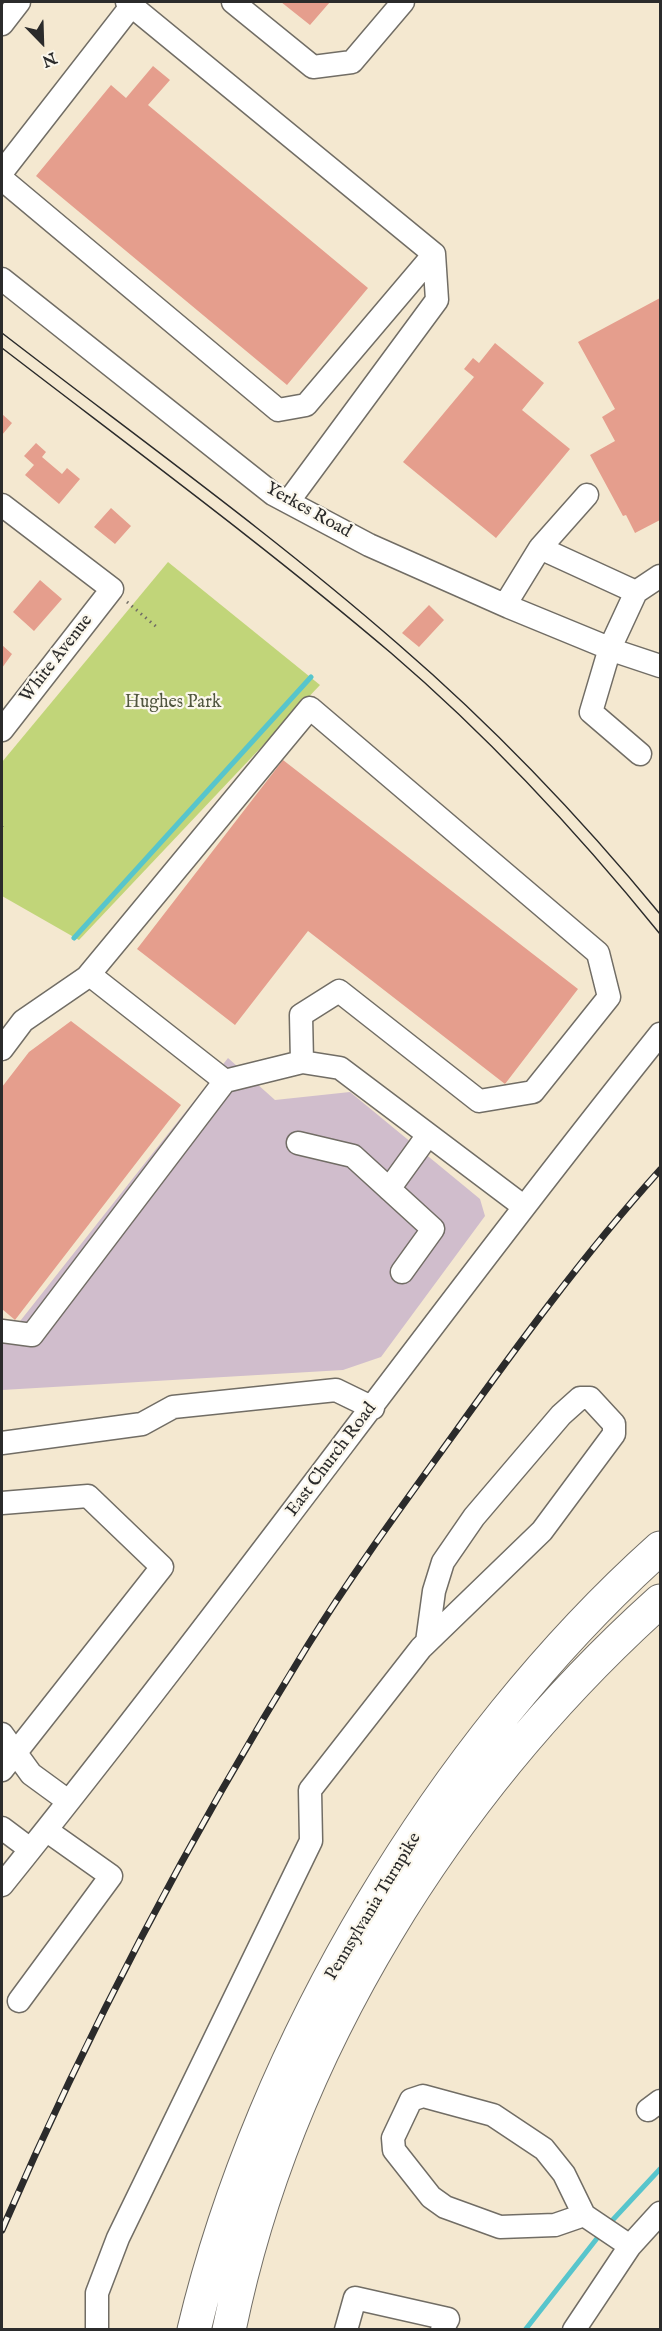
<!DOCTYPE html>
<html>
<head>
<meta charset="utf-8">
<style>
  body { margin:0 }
  #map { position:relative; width:662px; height:2331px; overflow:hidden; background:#f4e8d0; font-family:"IM FELL English",serif }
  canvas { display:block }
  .frame { position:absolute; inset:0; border:3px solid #2b2b2b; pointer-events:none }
  .north { position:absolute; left:12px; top:12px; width:60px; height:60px; -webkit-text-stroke:4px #fbf7ec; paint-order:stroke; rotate:157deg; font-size:16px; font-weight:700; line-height:24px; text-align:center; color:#2b2b2b }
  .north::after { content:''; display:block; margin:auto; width:21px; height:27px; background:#2b2b2b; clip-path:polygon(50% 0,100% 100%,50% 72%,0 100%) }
</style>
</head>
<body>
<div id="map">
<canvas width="662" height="2331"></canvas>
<div class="frame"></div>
<div class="north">N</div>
</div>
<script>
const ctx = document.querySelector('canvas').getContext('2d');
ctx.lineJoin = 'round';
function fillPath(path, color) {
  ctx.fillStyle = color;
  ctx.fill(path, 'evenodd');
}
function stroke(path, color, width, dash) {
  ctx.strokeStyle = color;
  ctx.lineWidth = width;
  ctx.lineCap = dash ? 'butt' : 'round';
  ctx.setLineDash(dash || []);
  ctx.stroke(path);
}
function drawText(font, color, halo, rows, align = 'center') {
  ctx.font = font + ' "IM FELL English",serif';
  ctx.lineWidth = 4.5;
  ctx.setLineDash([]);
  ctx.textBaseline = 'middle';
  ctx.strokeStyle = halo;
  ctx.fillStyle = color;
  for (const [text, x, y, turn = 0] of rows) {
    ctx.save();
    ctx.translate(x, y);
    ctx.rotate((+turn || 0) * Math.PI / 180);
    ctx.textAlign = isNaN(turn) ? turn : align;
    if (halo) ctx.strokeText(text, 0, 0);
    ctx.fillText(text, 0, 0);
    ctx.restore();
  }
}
fillPath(new Path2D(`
  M228,1058L275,1100L350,1092L480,1199L485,1216L381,1357L343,1370L2,1390V1344Z`), '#d0bdcc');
fillPath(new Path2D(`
  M168,562L320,685L79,940L2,896V762Z`), '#c1d579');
stroke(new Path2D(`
  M74,938L311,677
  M608,2225L660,2169
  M525,2330L602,2232`), '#57c5cc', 5);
fillPath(new Path2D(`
  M281,2H330L310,25Z
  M153,66L170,80L148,105L368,288L287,385L36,176L111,85L126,98Z
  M660,298V520L635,533L626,515L623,516L590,455L615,441L602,417L615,409L578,342Z
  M495,343L544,383L522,410L570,449L496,538L403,462L474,377L464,369L473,358L479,363Z
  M2,414L12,423L2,435Z
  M36,443L46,452L42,457L62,474L67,468L80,479L59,504L25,475L34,465L24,456Z
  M111,508L131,526L115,544L94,527Z
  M40,580L62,599L34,631L13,612Z
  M429,605L444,620L419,647L402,633Z
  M2,645L12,654L2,668Z
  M283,760L578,989L505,1084L308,931L235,1025L137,949Z
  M71,1021L181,1105L15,1320L2,1309V1087L29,1052Z`), '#e59e8d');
const minor = new Path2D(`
  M233,2L313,67L352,62L403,2
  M2,24L19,2
  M2,172L132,5
  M2,179L278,410L306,405L434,254L127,2
  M2,279L273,494L369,545L509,607L621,653L660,666
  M288,502L437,300L434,254
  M2,505L112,589L2,730
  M540,548L587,495
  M505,605L540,548L636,592
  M640,754L591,712L610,648L636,592L660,576
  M87,977L310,708L598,953L609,997L533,1092L479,1101L339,991L301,1015L302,1062
  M2,1049L23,1021L90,975L225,1081L32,1335L2,1331
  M225,1081L302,1062L340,1068L523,1206
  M298,1143L353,1156L433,1229L402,1272
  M389,1189L428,1135
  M2,1443L142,1424L173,1407L336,1390L373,1408
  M2,1503L88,1496L162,1567L2,1770
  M2,1734L31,1774L68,1801
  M2,1828L30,1849
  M2,1885C227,1606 436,1314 660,1034
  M19,2001L111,1876L46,1830
  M648,2110L660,2101
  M584,2215L555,2225L500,2227L445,2207L431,2197L394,2150L393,2138L411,2100L423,2096L493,2115L544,2149L564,2174L584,2215L630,2246
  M97,2330V2293L118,2238L311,1841L310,1790L421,1648L542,1531L614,1434V1424L590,1398H580L561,1415L474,1517L443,1562L434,1591L427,1642
  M346,2330L355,2298L448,2319L442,2330
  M574,2330L630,2246L660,2213`);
const highway = new Path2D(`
  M194,2330C262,2045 442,1743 660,1548
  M229,2330C286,2050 450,1790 660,1601`);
stroke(minor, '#716d65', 25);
stroke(highway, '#716d65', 35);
stroke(new Path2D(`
  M127,602L159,629
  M2,826V827`), '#716d65', 3, [1.5, 4.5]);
stroke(minor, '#fff', 22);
stroke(highway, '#fff', 33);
stroke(new Path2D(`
  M2,333C134,435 272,534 398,644C493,726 581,818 660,914
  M2,348C132,448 265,546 391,653C489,737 579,834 660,934`), '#2b2b2b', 1.5);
const rail = new Path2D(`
  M2,2230C89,2028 192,1833 308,1645C352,1574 402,1506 451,1438C517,1346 584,1254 660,1170`);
stroke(rail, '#2b2b2b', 7);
stroke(rail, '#fbf7ec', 4.5, [14]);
drawText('18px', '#2b2b2b', '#fbf7ec', [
  ["Yerkes Road",308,511,29],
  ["White Avenue",57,659,-52],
  ["East Church Road",332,1460,-53],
  ["Pennsylvania Turnpike",374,1907,-59]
]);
drawText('18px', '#50563e', '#fbf7ec', [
  ["Hughes Park",173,703]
]);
</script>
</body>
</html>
